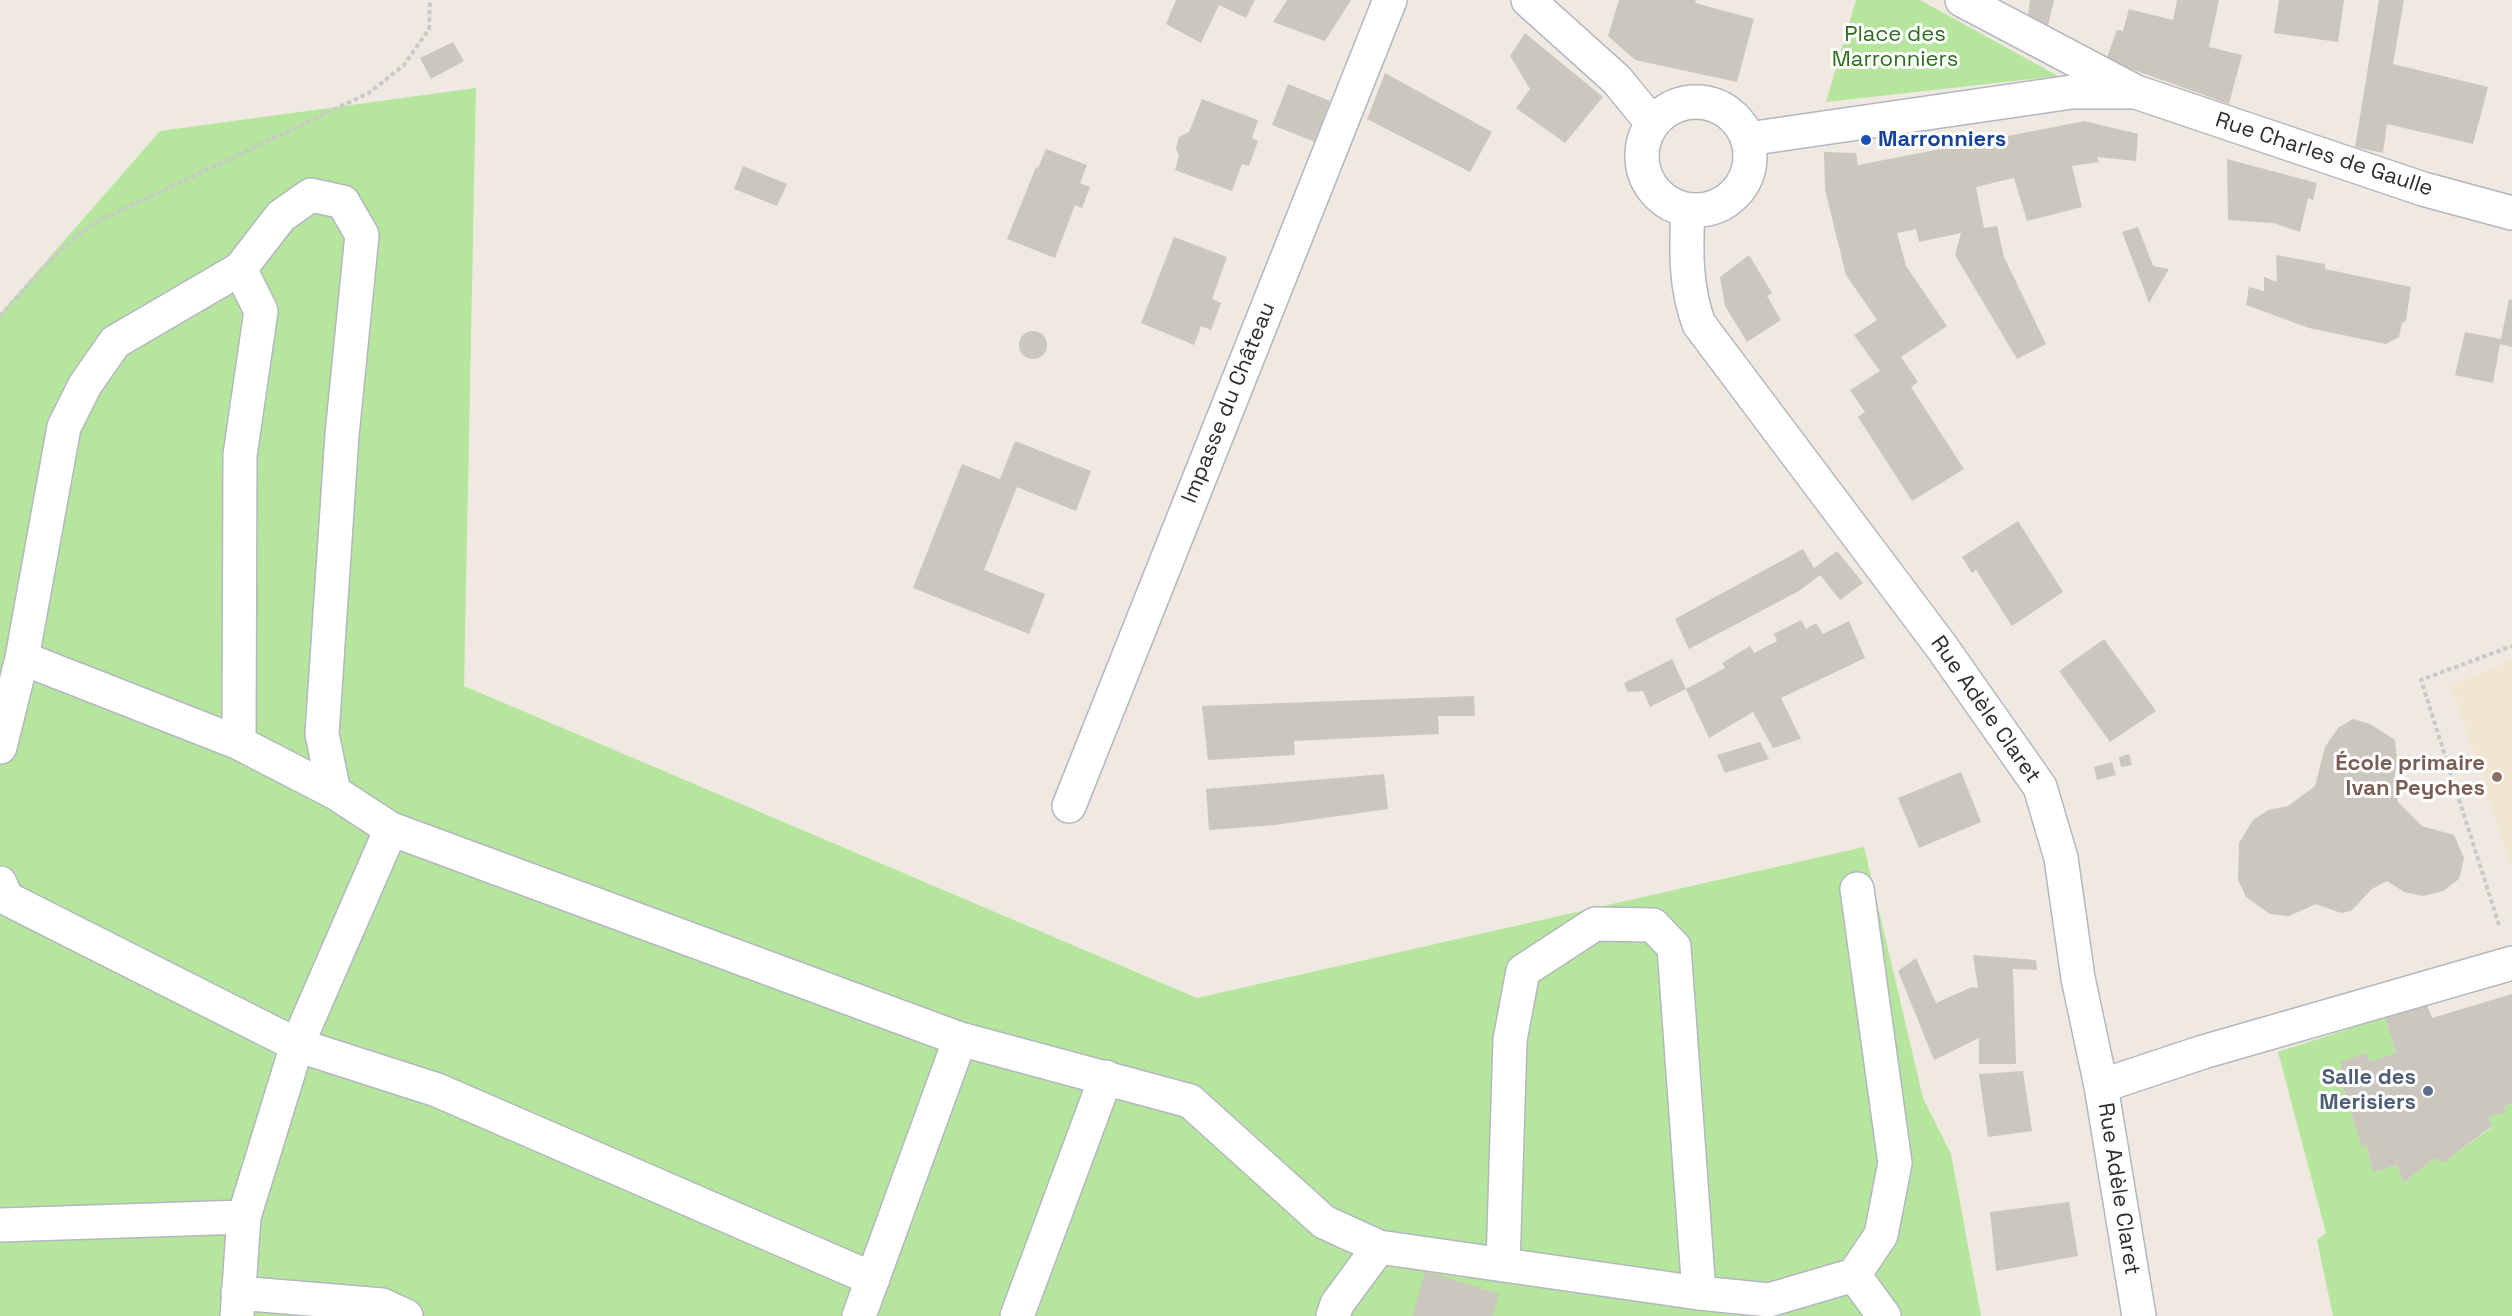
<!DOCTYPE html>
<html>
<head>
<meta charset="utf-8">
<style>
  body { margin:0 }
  canvas { display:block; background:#efe9e1 }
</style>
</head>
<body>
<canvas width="2512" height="1316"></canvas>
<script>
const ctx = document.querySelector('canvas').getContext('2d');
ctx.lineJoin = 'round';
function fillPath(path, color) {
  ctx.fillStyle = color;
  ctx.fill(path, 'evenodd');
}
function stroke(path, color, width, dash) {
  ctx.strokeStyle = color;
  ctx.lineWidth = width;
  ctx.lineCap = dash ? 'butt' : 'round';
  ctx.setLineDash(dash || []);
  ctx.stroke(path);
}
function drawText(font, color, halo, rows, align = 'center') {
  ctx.font = font + ' "Space Grotesk",sans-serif';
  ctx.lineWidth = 6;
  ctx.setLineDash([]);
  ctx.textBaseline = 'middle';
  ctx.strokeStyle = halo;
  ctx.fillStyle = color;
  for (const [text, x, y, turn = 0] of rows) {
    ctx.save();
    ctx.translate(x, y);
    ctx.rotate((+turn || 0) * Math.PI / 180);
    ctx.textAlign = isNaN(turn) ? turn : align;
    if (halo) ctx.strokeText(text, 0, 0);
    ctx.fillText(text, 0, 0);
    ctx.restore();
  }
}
fillPath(new Path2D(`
  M2512,660V869L2452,685Z`), '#f0e6d1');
fillPath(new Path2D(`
  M1856,0H1920L2058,76L1826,102Z
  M476,88L464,686L1197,998L1864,847L1923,1098L1951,1154L1981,1316H0V314L160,131Z
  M2385,1017L2396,1053L2369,1062L2366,1053L2340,1063L2343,1077L2340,1078L2362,1147L2366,1145L2373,1172L2397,1165L2403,1183L2435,1158L2443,1163L2492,1127L2489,1117L2506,1111L2504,1106L2512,1104V1316H2333L2317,1240L2326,1233L2278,1052Z`), '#b6e59e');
fillPath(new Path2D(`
  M1176,0H1255L1246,18L1219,5L1201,43L1166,24Z
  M1287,0H1351L1325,41L1273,22Z
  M1619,0H1696L1695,3L1754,19L1737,82L1635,60L1608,36Z
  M2030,0H2054L2048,26L2028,15Z
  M2177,0H2219L2209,47L2242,55L2229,104L2106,60L2117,30L2123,31L2129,9L2173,20Z
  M2279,0H2344L2338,42L2274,33Z
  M2379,0H2404L2393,64L2488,87L2473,144L2387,124L2383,153L2355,147Z
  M1525,33L1603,97L1565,143L1516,108L1530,89L1510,56Z
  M453,42L464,61L431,79L420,58Z
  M1385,73L1492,132L1470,172L1367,119Z
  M1288,84L1330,101L1315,142L1272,125Z
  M1202,99L1258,120L1252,138L1258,141L1249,166L1242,164L1232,191L1175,170L1179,156L1176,148L1179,137L1189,132Z
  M2085,121L2138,134L2136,161L2097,157L2099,162L2072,166L2082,207L2027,221L2014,178L1976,187L1984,228L1997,226L2004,257L2046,344L2017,359L1955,255L1961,233L1919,242L1916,229L1897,233L1906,266L1947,326L1901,357L1918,382L1911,387L1964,469L1912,501L1858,417L1865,412L1850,390L1880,371L1854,335L1877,320L1846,275L1825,190L1824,152L1856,153L1858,165Z
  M1046,149L1087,165L1080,183L1090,187L1082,208L1075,205L1055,258L1007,239L1036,167L1038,168Z
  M2227,159L2317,183L2313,200L2308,198L2300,232L2273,223L2228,220Z
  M743,166L787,184L777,206L734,189Z
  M2138,227L2153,266L2169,269L2149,303L2122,232Z
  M1174,237L1227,257L1212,299L1221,303L1211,330L1201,326L1194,345L1141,323Z
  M1749,255L1772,293L1767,296L1781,320L1747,342L1725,306L1720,277Z
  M2276,255L2325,264V269L2411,287L2406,321L2402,323L2399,337L2386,344L2309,328L2246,305L2249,287L2264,291V277L2277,282Z
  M2509,299L2512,300V347L2500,344L2493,383L2455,375L2465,332L2501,339Z
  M1019 345a14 14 0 1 1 28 0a14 14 0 1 1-28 0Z
  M1015,441L1091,471L1076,511L1017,487L984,570L1045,594L1029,634L913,588L962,464L1000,479Z
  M2018,521L2063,592L2012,626L1976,570L1972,573L1962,557Z
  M1803,549L1814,568L1837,551L1863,583L1840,600L1820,575L1799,591L1689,649L1675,619Z
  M1801,620L1806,629L1816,623L1823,634L1849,621L1865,658L1781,698L1801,739L1773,748L1753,712L1709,738L1686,689L1725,668L1722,663L1750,646L1754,653L1777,641L1774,634Z
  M2104,639L2156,711L2110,742L2059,671Z
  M1672,659L1686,689L1650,707L1643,691L1628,692L1624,683Z
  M1474,696L1475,716H1438L1439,734L1294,741L1295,755L1208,760L1202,706Z
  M2353,719L2370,724L2395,740L2397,759L2394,781L2398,802L2422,826L2454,835L2464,858L2459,879L2443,891L2423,896L2404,892L2387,881L2372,889L2351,911L2341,913L2316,904L2289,916L2270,914L2246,897L2238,880L2239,843L2253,820L2268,810L2288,806L2315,786L2325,747L2338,728Z
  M1760,742L1769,759L1725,773L1717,755Z
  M2129,754L2132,765L2121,767L2119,757Z
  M2112,762L2116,775L2097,780L2094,767Z
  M1961,772L1981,822L1919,848L1898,798Z
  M1384,774L1388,809L1275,825L1209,830L1206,789Z
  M1973,955L2036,960L2037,970L2013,969L2016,1064H1979V1038L1934,1060L1898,971L1916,958L1936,1003L1972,987L1978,988Z
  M2512,994V1104L2504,1106L2507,1112L2489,1117L2492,1126L2443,1163L2435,1158L2403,1183L2397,1165L2373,1172L2366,1145L2362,1147L2340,1078L2343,1077L2340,1062L2366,1053L2369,1062L2396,1053L2385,1017L2427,1005L2432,1018Z
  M2023,1071L2032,1131L1988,1137L1979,1074Z
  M2069,1202L2078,1256L1996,1271L1990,1212Z
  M1425,1271L1499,1294L1493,1316H1413Z`), '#cbc7bf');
const minor = new Path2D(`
  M1528,0L1617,80L1652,123
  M1962,0L2136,92L2423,189L2512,213
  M1642 156a54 54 0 1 1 108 0a54 54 0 1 1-108 0Z
  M1748,139L2072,92H2130
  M1688,210C1686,249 1685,287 1699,324L1941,646L2040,787L2061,858L2078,978L2101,1086L2139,1316
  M239,743L240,455L261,311L240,269
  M0,747L22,658
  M1069,806L1390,0
  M391,829L960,1039L1190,1101L1324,1222L1379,1247
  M0,883L6,898L297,1045L437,1090L873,1279
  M2101,1086L2203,1052L2512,963
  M0,1225L244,1217
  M1503,1265L1510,1040L1523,971L1595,924L1653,925L1674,947L1699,1293
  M1854,1275L1884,1316
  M238,1293L382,1305L406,1316
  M237,1316L244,1217L297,1045L391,829L334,792L239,743L22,658L64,427L85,385L115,342L240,269L281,216L311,195L343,202L362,235L342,435L322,734L334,792
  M859,1316L960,1039
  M1017,1316L1106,1077
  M1333,1316L1337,1304L1379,1247L1699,1293L1769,1300L1854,1275L1881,1235L1895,1163L1857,889`);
stroke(minor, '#b4b7c1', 36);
stroke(new Path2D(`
  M0,316L54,256L92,224L369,93L404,65L429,29L430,0
  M2499,925L2421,680L2512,646`), '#c9c9c9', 4, [4.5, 3]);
stroke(minor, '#fff', 33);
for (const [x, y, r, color] of [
  [1866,140,6,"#1a4fb4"],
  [2497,777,6,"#8d6e63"],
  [2428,1091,6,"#5c6f8a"]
]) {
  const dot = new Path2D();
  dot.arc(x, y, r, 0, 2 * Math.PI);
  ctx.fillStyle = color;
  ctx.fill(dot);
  stroke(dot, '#fff', 2);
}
drawText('22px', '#2c6e1b', '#fff', [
  ["Place des",1895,35],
  ["Marronniers",1895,60]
]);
drawText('bold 22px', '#164399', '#fff', [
  ["Marronniers",1878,140]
], 'left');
drawText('22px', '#2e2e2e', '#fff', [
  ["Rue Charles de Gaulle",2324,155,18],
  ["Impasse du Château",1229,403,-68],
  ["Rue Adèle Claret",1985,710,55],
  ["Rue Adèle Claret",2118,1189,81]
]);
drawText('bold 22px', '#785e54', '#fff', [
  ["École primaire",2485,764],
  ["Ivan Peyches",2485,789]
], 'right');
drawText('bold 22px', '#4e5e75', '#fff', [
  ["Salle des",2416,1078],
  ["Merisiers",2416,1103]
], 'right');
</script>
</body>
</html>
